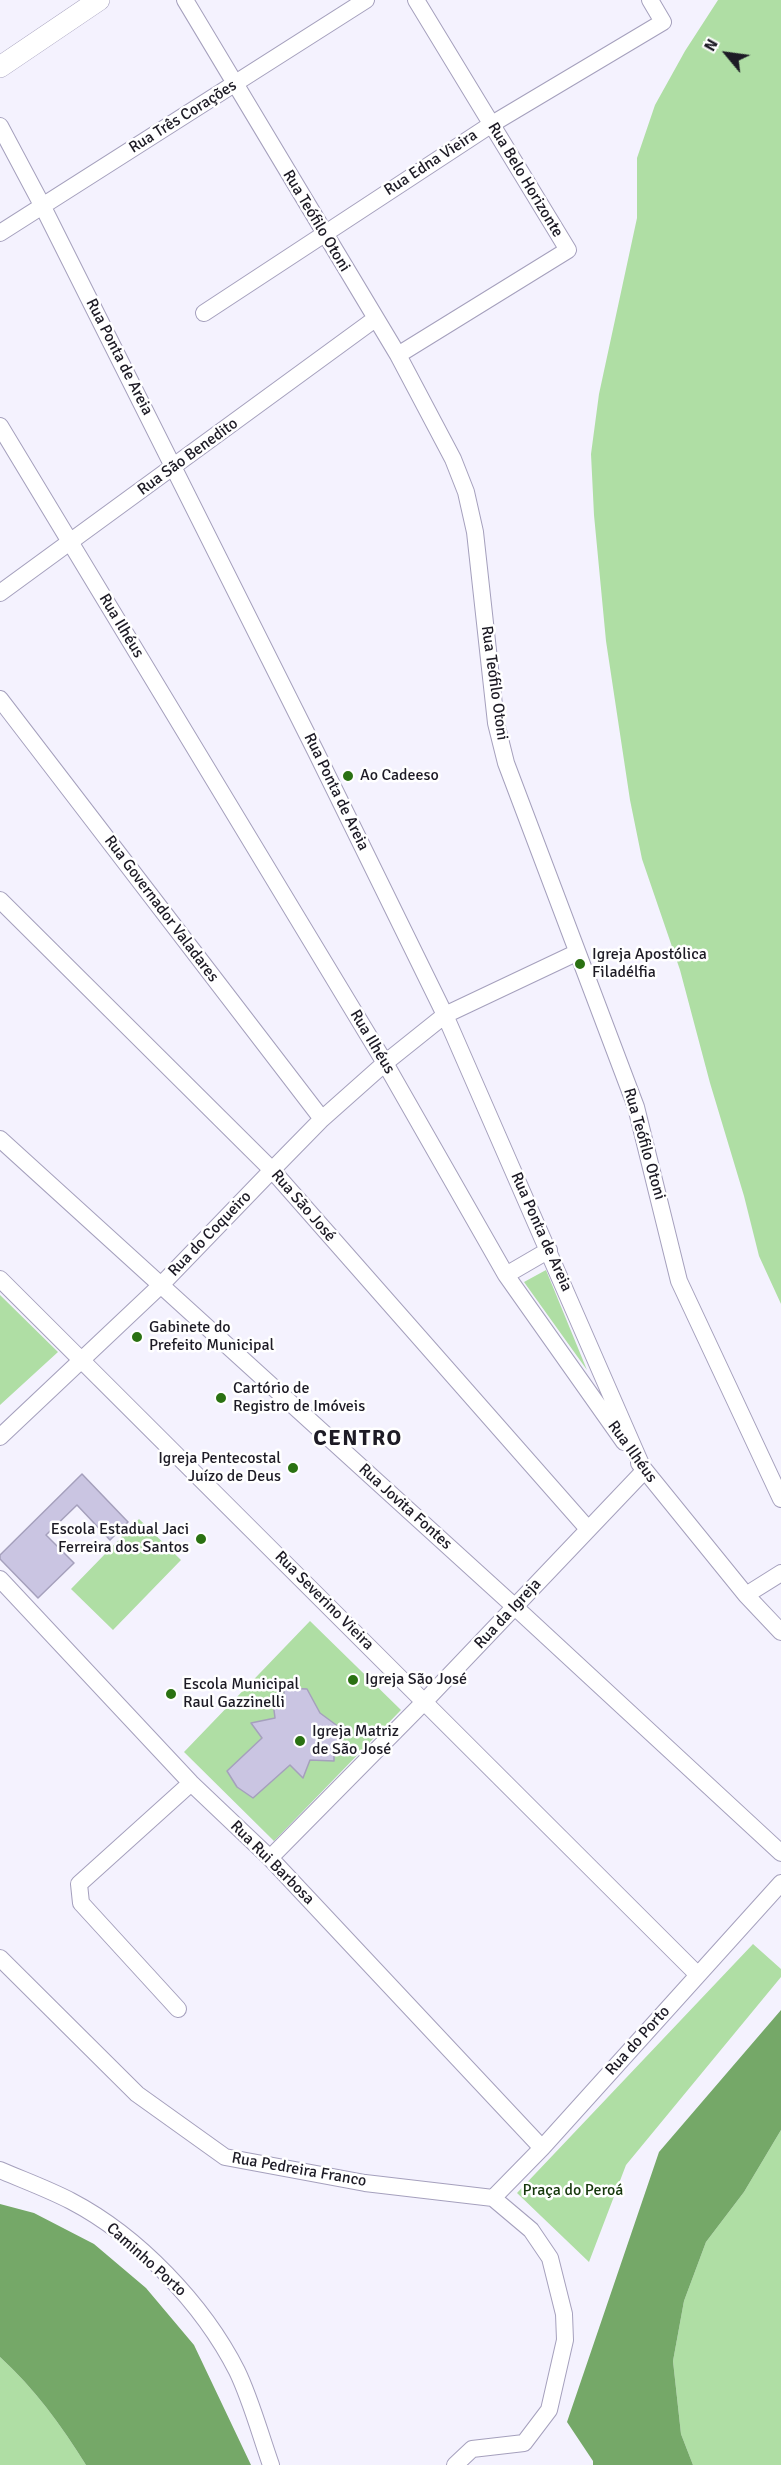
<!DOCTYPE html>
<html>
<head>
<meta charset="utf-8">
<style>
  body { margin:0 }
  #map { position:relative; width:781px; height:2465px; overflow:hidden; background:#f4f2fe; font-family:Signika,sans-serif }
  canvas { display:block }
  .north { position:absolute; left:697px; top:24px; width:60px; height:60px; -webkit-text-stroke:4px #fff; paint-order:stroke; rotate:299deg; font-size:16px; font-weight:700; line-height:24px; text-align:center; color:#1d1b25 }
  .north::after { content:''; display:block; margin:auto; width:21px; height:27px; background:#1d1b25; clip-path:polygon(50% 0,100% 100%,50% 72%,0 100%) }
</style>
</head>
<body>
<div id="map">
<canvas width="781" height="2465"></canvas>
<div class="north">N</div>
</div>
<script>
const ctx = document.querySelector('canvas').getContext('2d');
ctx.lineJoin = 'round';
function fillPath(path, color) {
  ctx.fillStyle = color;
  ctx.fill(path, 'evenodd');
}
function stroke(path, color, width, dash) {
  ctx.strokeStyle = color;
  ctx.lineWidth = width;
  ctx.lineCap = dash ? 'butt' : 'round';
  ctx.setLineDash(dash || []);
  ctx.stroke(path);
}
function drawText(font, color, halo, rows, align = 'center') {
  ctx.font = font + ' Signika,sans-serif';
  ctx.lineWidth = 5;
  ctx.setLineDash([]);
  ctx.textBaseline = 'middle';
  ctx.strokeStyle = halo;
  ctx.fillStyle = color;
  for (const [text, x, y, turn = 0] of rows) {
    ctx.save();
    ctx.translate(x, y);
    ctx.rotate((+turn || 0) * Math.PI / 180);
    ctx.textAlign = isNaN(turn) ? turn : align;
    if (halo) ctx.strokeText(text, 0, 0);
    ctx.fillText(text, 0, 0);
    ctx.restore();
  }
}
fillPath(new Path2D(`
  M718,0H781V1304L759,1256L744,1196L710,1083L680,970L642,859L630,800L606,641L594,515L591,454L599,394L637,218V158L655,105L685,51Z
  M546,1270L587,1370L524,1282Z
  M0,1295L58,1352L0,1405Z
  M139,1519L181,1560L113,1630L71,1589Z
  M310,1621L401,1710L274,1841L184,1752Z
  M753,1944L781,1969V1977L626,2165L589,2262L517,2193Z
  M781,2130V2465H693L681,2434L673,2361L684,2301L706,2242L744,2192Z
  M0,2357C35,2389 61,2425 86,2465H0Z`), '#afdea4');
fillPath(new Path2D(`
  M781,2010V2130L744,2192L706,2242L684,2301L673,2361L681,2434L693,2465H593V2461L567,2422L659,2152Z
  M0,2204L34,2213L94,2244L146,2288L194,2345L251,2465H86C61,2425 35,2389 0,2357Z`), '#75a868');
const building = new Path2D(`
  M82,1474L128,1522L110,1540L77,1505L46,1535L74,1563L38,1598L0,1559V1555Z
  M284,1688L307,1689L320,1713L343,1730L341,1745L334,1754V1761L310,1760L303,1778L290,1765L253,1798L237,1787L227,1771L262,1738L251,1723L275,1718L272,1695H284Z`);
fillPath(building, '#cac5e2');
stroke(building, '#a5a0bc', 1.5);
const minor = new Path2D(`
  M185,0L398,355L453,459L466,492L475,532L496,723L506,763L636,1107L679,1281L781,1499
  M0,126L42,205L316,752L445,1015L644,1471L425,1701L270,1858
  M0,233L366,0
  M204,313L492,124L663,22L650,0
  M398,355L568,250L416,0
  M0,426L385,1063L506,1275L624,1442
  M0,593L375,319
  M0,699L322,1119
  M0,900L272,1170L588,1529
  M0,1139L515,1607L781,1853
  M506,1275L549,1250
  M0,1279L698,1975
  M0,1437L161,1285L272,1170L322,1119L385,1063L445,1015L576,953
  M639,1463L746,1595L781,1632
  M0,1579L191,1783L270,1858L542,2148
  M746,1595L781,1573
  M0,1958L137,2094L225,2157L365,2183L493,2198
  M178,2009L81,1903L79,1884L191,1783
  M0,2170C23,2180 48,2189 71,2201C138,2236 203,2304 237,2371C251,2400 260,2434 271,2465
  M493,2198L542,2148L781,1883
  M455,2465L472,2449L524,2443L549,2410L565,2340L564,2314L550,2258L531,2230L493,2198`);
const tertiary = new Path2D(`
  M0,67L99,0`);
stroke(minor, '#a5a0bd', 18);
stroke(tertiary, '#a5a0bd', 22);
stroke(minor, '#fff', 16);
stroke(tertiary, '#fff', 21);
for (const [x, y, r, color] of [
  [348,776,6,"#2a7112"],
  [580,964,6,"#2a7112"],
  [137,1337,6,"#2a7112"],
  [221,1398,6,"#2a7112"],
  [293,1468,6,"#2a7112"],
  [201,1539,6,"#2a7112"],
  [353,1680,6,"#2a7112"],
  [171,1694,6,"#2a7112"],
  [300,1741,6,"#2a7112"]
]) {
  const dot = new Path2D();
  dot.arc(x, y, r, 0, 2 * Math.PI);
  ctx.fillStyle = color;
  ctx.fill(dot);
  stroke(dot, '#fff', 2);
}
drawText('16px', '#1d1b25', '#fff', [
  ["Rua Três Corações",183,117,-32],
  ["Rua Edna Vieira",431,163,-33],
  ["Rua Belo Horizonte",525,180,59],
  ["Rua Teófilo Otoni",316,221,59],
  ["Rua Ponta de Areia",119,357,63],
  ["Rua São Benedito",188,457,-36],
  ["Rua Ilhéus",121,626,59],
  ["Rua Teófilo Otoni",494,683,82],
  ["Rua Ponta de Areia",336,792,64],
  ["Rua Governador Valadares",161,909,53],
  ["Rua Ilhéus",372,1042,59],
  ["Rua Teófilo Otoni",644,1144,74],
  ["Rua São José",303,1206,49],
  ["Rua Ponta de Areia",541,1232,66],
  ["Rua do Coqueiro",210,1234,-46],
  ["Rua Ilhéus",632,1452,54],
  ["Rua Jovita Fontes",405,1507,42],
  ["Rua Severino Vieira",324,1601,45],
  ["Rua da Igreja",508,1614,-47],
  ["Rua Rui Barbosa",272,1863,45],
  ["Rua do Porto",638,2041,-48],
  ["Rua Pedreira Franco",299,2170,10],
  ["Caminho Porto",146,2260,42]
]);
drawText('16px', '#1d1b25', '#fff', [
  ["Ao Cadeeso",360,776],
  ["Igreja Apostólica",592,955],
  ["Filadélfia",592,973],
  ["Gabinete do",149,1328],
  ["Prefeito Municipal",149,1346],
  ["Cartório de",233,1389],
  ["Registro de Imóveis",233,1407],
  ["Igreja Pentecostal",281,1459,"right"],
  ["Juízo de Deus",281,1477,"right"],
  ["Escola Estadual Jaci",189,1530,"right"],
  ["Ferreira dos Santos",189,1548,"right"],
  ["Igreja São José",365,1680],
  ["Escola Municipal",183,1685],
  ["Raul Gazzinelli",183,1703],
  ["Igreja Matriz",312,1732],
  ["de São José",312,1750]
], 'left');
drawText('16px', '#15370b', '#fff', [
  ["Praça do Peroá",573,2191]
]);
ctx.letterSpacing = '1.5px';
drawText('bold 22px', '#1d1b25', '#fff', [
  ["CENTRO",358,1439]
]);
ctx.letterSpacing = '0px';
</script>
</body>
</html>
